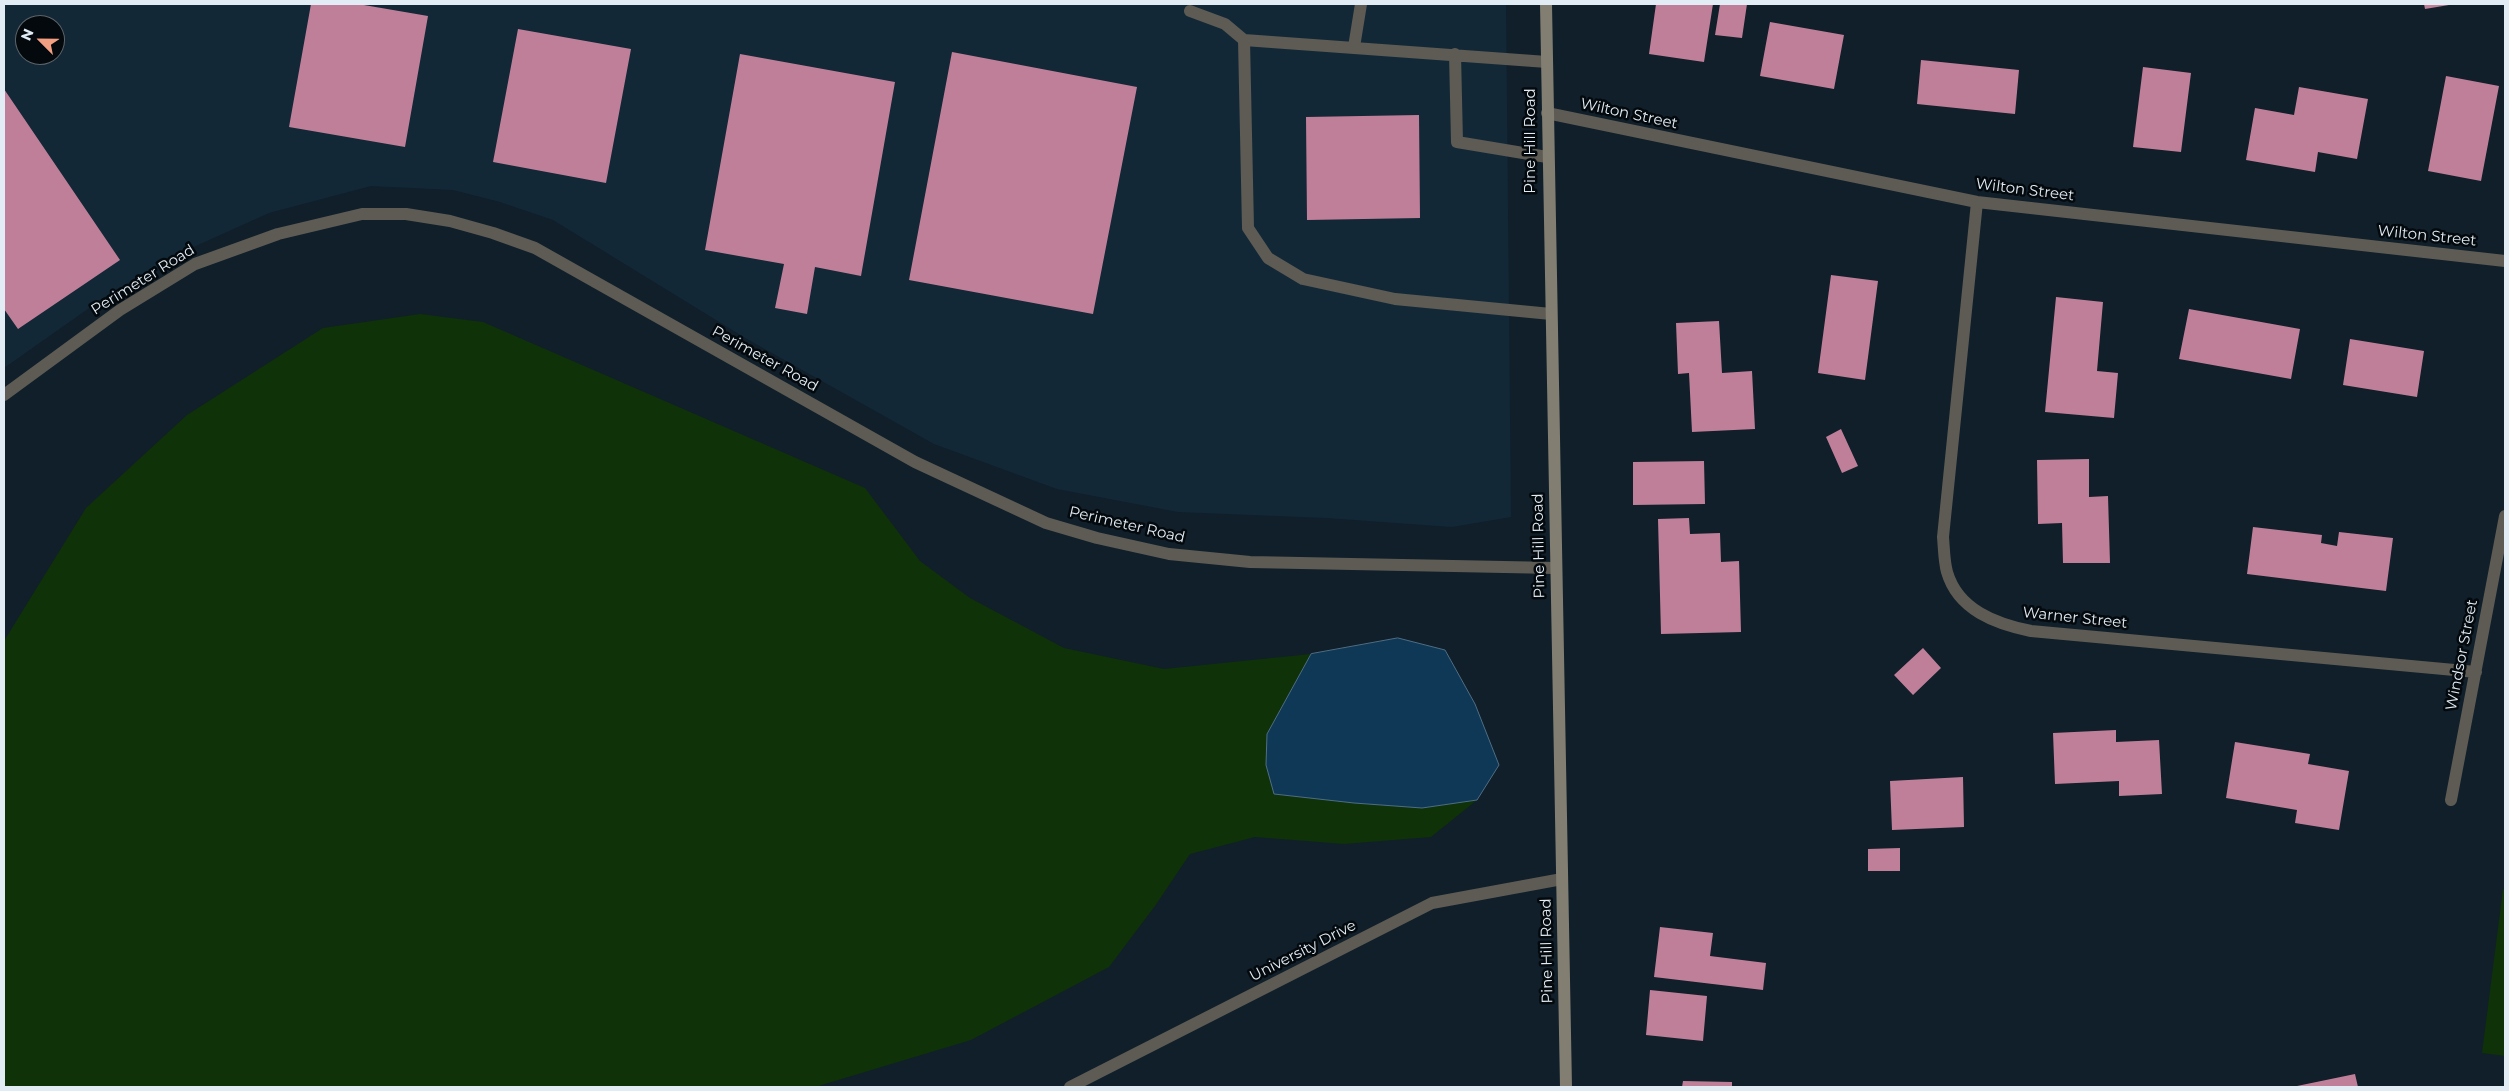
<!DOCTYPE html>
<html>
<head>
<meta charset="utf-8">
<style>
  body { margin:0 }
  #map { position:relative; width:2509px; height:1091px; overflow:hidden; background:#101f2a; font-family:Montserrat,sans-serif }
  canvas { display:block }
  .frame { position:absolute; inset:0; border:5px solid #e2ecf4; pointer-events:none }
  .north { position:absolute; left:15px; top:15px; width:50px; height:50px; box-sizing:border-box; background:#04090d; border:1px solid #5d6469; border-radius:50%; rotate:293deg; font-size:14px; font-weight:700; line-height:20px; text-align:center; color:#e2ecf4 }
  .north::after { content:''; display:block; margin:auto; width:18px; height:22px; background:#f3a082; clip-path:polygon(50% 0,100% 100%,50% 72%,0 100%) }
</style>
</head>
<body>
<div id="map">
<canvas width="2509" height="1091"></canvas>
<div class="frame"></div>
<div class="north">N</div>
</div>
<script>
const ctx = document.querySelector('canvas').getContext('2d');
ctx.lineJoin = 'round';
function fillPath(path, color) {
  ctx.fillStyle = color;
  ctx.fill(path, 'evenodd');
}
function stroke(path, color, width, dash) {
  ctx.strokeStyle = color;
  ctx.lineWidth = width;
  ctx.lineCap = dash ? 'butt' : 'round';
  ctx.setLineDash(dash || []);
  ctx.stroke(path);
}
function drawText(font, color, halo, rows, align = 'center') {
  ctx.font = font + ' Montserrat,sans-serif';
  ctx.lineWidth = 5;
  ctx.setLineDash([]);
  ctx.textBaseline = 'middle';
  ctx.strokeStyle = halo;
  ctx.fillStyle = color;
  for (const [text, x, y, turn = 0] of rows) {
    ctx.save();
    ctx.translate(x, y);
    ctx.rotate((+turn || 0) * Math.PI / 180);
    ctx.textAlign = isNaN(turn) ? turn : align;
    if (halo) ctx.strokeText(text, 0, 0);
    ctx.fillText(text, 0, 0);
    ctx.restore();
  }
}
fillPath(new Path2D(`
  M4,4H1506L1511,517L1452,527L1326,518L1178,512L1057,489L934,444L747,339L553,220L500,202L453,190L371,186L269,213L189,249L112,292L4,368ZM25,25H55V55H25Z`), '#122837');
fillPath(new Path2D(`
  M420,314L483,322L865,488L920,561L970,598L1064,648L1164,669L1311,654L1267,734L1274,794L1354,803L1422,808L1477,800L1431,837L1344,844L1255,837L1190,854L1155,906L1109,967L971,1040L815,1087H4V641L86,508L187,415L323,328Z
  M2503,889L2505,890V1056L2482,1053Z`), '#0f3208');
const water = new Path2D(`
  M1398,638L1445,650L1475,704L1499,765L1477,800L1422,808L1354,803L1274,794L1266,765L1267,734L1311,654Z`);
fillPath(water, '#0f3856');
stroke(water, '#4e6e85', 1);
fillPath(new Path2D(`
  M311,4H358L428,16L405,147L289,127Z
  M1656,4H1713L1704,62L1649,54Z
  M1720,4H1747L1742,38L1715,35Z
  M2424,4H2449V5L2425,9Z
  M1770,22L1844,35L1834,89L1760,76Z
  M518,29L631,49L606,183L493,162Z
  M952,52L1137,87L1093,314L909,280Z
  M740,54L895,82L861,276L815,267L807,314L775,308L784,264L705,250Z
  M1921,60L2019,70L2015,114L1917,104Z
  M2143,67L2191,73L2181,152L2133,147Z
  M2446,76L2499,86L2481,181L2428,171Z
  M2299,87L2368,99L2357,159L2318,152L2315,172L2246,160L2255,108L2294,115Z
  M4,89L120,260L18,329L4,309Z
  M1419,115L1420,218L1307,220L1306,117Z
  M1831,275L1878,281L1865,380L1818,373Z
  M2056,297L2103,302L2097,371L2118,373L2114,418L2045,412Z
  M2189,309L2300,329L2291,379L2179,359Z
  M1719,321L1722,373L1752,371L1755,429L1692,432L1689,373L1678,374L1676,323Z
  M2350,339L2424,351L2417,397L2343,385Z
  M1841,429L1858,466L1842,473L1826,437Z
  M2089,459V497L2108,496L2110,563H2063L2062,523L2038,524L2037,460Z
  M1704,461L1705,504L1633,505V462Z
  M1689,518L1690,534L1720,533L1721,562L1739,561L1741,632L1661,634L1658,519Z
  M2253,527L2322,535L2321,543L2337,546L2339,532L2393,538L2386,591L2247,574Z
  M1923,648L1941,668L1913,695L1894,675Z
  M2116,730V742L2159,740L2162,794L2119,796V781L2055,784L2053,733Z
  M2235,742L2310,754L2308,764L2349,771L2339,830L2295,823L2297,810L2226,798Z
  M1963,777L1964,827L1892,830L1890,781Z
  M1900,848V871H1868V849Z
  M1660,927L1713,933L1710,956L1766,963L1763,990L1654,977Z
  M1650,990L1707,996L1703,1041L1646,1035Z
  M2355,1074L2358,1087H2297V1086Z
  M1683,1081L1732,1082V1087H1682Z`), '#c07f99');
stroke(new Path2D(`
  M1190,11L1225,24L1244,40
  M1354,47L1361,4
  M1455,54L1457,142L1547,157
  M1547,62L1244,40L1248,228L1268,258L1303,279L1395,299L1551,314`), '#5d5b53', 12);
stroke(new Path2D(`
  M1547,113L1977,202L2505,261
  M1977,202L1943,537C1944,548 1944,561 1947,572C1958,610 1996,624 2031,631L2476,672
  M4,395L120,310L195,264L278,234L362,214H406L450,221L493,233L535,248L915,462L1046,523L1097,538L1169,554L1250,562L1555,568
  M2451,800L2505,516
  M1070,1087L1432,903L1562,879`), '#5d5b53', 12);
stroke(new Path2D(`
  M1546,4L1566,1087`), '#827e71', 12);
drawText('15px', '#e2ecf4', '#04090d', [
  ["Wilton Street",1629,114,12],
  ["Pine Hill Road",1531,141,-90],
  ["Wilton Street",2025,190,7],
  ["Wilton Street",2427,236,6],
  ["Perimeter Road",143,280,-32],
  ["Perimeter Road",765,359,29],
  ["Perimeter Road",1127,525,13],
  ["Pine Hill Road",1539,546,-91],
  ["Warner Street",2075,618,6],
  ["Windsor Street",2462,655,-79],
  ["University Drive",1303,951,-27],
  ["Pine Hill Road",1547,951,-91]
]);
</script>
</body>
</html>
